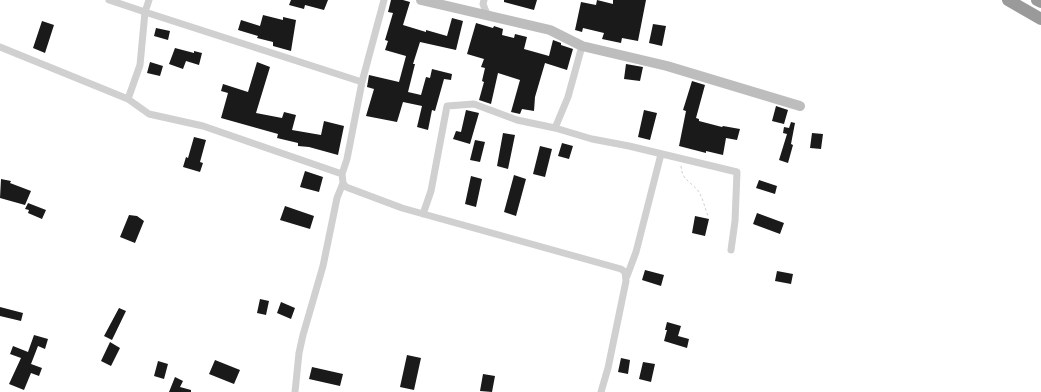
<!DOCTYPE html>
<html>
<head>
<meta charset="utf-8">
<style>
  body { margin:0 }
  canvas { display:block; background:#fff }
</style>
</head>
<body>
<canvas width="1041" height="392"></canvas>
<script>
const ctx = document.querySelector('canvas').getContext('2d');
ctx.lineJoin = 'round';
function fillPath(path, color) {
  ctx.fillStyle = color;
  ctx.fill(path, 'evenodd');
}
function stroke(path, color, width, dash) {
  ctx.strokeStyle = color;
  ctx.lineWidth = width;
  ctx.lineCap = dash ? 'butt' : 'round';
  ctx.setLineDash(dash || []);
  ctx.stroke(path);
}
fillPath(new Path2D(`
  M291,0H328L324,10L305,5L304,9L289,5Z
  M391,0H403L410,2L403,25L426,32V30L447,36L452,18L463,21L456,50L420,42L413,64H415L408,92L421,95L426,77L430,78L432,69L452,74L451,80L444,79L435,111L432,110L428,130L417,127L422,106L403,102L397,122L366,116L374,89L367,87L369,75L399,82L406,56L385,50L388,41L385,40L393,13L388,12Z
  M504,0H537L534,10L504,2Z
  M597,0L613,4V0H646L638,41L622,38L621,43L602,39L604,33L583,28L582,32L575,30L581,2L596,5Z
  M263,15L283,20V17L296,20L291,51L273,46V42L257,38L258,36L238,30L241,20L260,26Z
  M42,21L54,25L45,53L33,48Z
  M476,23L493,28L494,26L503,29L502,35L514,38L515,34L527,37L524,49L549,56L553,40L561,43V45L573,49L567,70L545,63L535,97L534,111L522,109L520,114L511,112L520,80L498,73L491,104L479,100L484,82L482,81L485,68L481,67L484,59L467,54Z
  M653,24L666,26L662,46L649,43Z
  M156,28L170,31L168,40L154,36Z
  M175,48L194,53V51L202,53L199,65L186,61L183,69L169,64Z
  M150,62L163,66L160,76L147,73Z
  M257,62L270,67L256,113L282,118L284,112L296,115L292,130L321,135L324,121L344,126L338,155L309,147L298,146V143L277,138L278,134L221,118L228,93L221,91L223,84L248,92Z
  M626,64L643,67L640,81L624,79Z
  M692,81L705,85L696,118L699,119V121L722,127L723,126L740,129L737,140L726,138L723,155L706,151V153L679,146L686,111L683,110Z
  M776,106L788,110L784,124L772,121Z
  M466,110L479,113L470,144L453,139L456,131L461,132Z
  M644,110L657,113L650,140L638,137Z
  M791,122L795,123L791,144L793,145L788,163L779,160L787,134L783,133L784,127L789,128Z
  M503,133L515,135L508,169L497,166Z
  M812,133L823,134L821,149L810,148Z
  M194,137L206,140L200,162L203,163L200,172L183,167L186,157L188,158Z
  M475,140L485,142L480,162L470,160Z
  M562,143L573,146L569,159L558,156Z
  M540,146L552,149L545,177L533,174Z
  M305,171L323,177L319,192L300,187Z
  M514,175L526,179L516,216L504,212Z
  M471,176L482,179L476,207L465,204Z
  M1,179L11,181L10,183L31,191L25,205L0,198Z
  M759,180L777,186L775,194L756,188Z
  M28,203L46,210L42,219L28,213L29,210L25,209Z
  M285,206L314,216L310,229L280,220Z
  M757,213L784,223L780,234L753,224Z
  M129,215L137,216L144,221L135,243L120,237Z
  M695,216L709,219L705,236L692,233Z
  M645,270L664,275L661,286L642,280Z
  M777,271L793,274L791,284L775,281Z
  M260,299L269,301L266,315L257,313Z
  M281,302L295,308L291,319L277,313Z
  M0,307L23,313L21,321L0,316Z
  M119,308L126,311L112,340L104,336Z
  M667,322L681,326L678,336L689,339L687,348L664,341L667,330H665Z
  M34,335L48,339L45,349L38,346L31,364L42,368L39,376L31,373L24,390L9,384L21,358L10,354L13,346L28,352Z
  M110,342L120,348L111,366L101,361Z
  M407,355L421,358L414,390L400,387Z
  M621,358L630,360L628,374L618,372Z
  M215,360L240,370L234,384L209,374Z
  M158,361L168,364L164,379L154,376Z
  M643,362L655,364L651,382L639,379Z
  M312,367L343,374L340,386L309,379Z
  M483,374L495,376L492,392L480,391Z
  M175,377L183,381L180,387L191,390V392H169Z`), '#1a1a1a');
stroke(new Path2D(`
  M681,166C682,181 691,181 699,192C703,199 705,208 708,216`), '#cdcdcd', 1, [2.5, 2.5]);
stroke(new Path2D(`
  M109,0L145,12L149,0
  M384,0L362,82L347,159L342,174L343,183L346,187L402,208L621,269L625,272L626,281L608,368L601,392
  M484,0L483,4L487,14
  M0,47L128,99L140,65L145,12L362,82
  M128,99L149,114L203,126L342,174
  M555,128L568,97L582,46
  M423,214L431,191L447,106L474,104L517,120L555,128L592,139L629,146L737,172L735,221L731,250
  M627,276L636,252L661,154
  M295,392L299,353L303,335L323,266L337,198L343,183`), '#d0d0d0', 7);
stroke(new Path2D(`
  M421,0L550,30L582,46L667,66L800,106`), '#bdbdbd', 10);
stroke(new Path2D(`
  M1008,0L1041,19
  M1037,0L1041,2`), '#9a9a9a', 12);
</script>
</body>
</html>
